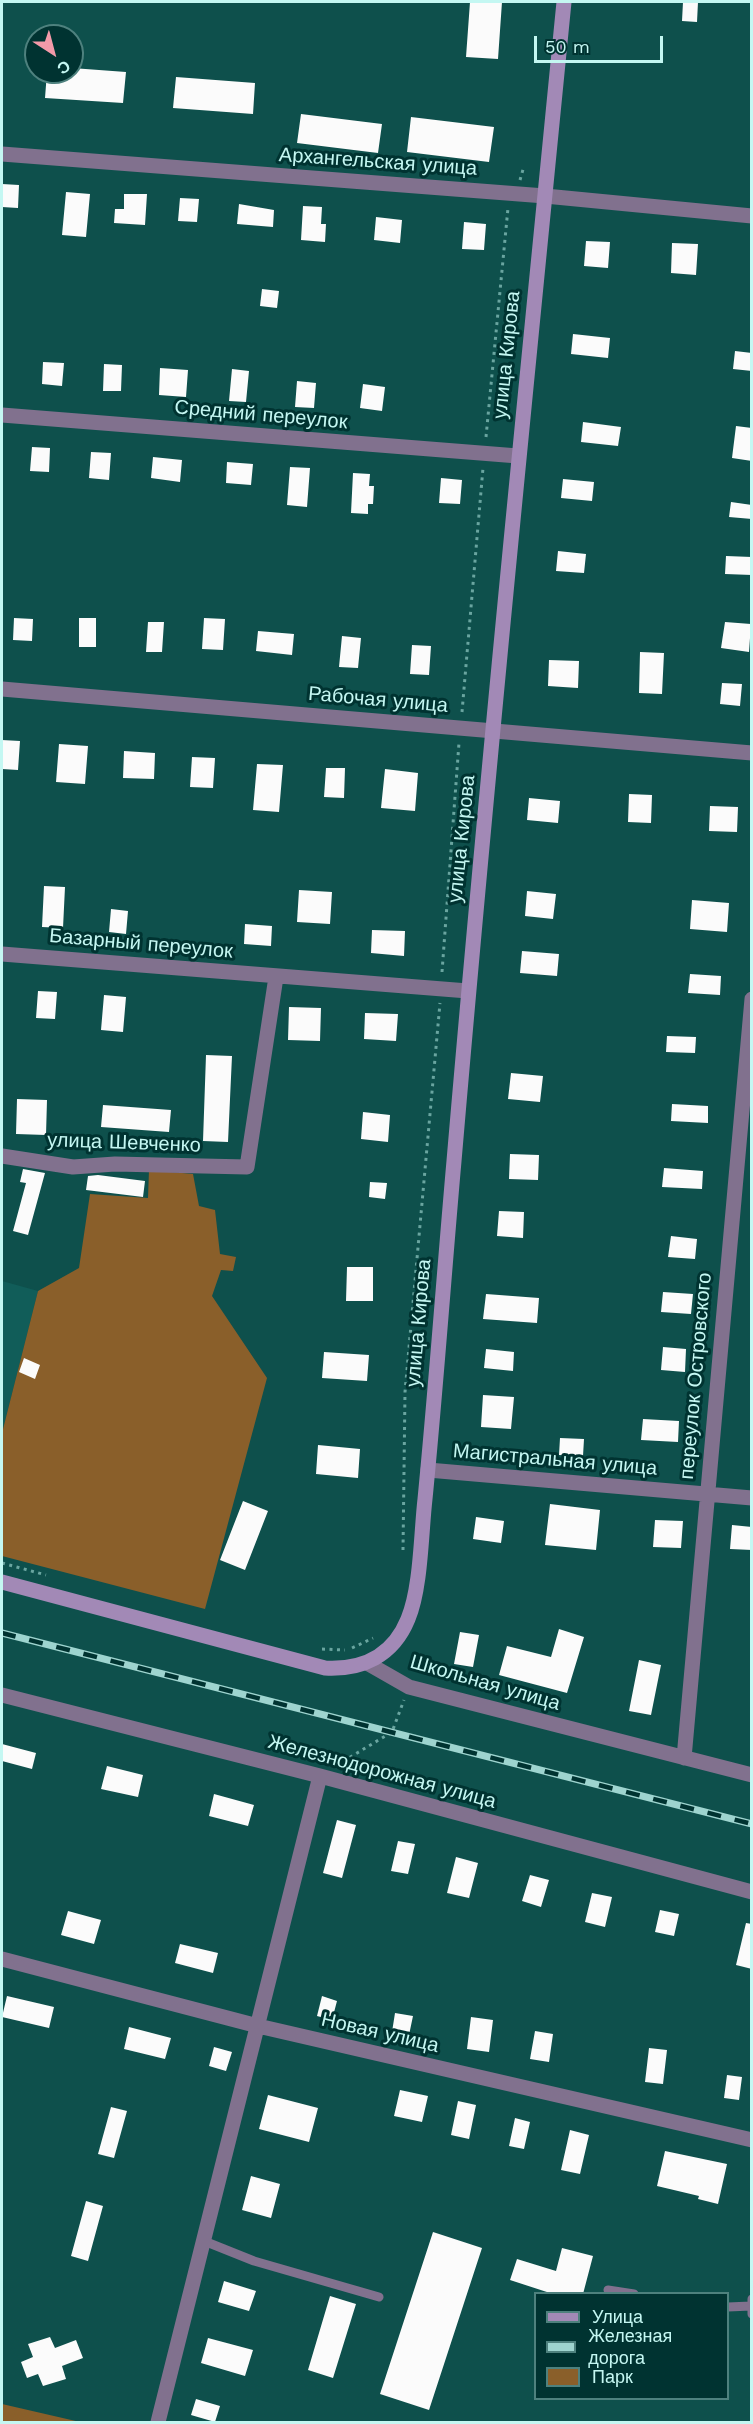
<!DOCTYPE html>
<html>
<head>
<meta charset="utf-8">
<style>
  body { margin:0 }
  #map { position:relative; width:753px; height:2424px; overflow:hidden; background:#0e504c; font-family:"Work Sans",sans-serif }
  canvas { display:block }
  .frame { position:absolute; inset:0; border:3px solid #c4f7f2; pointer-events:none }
  .legend { position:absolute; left:534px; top:2292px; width:195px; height:108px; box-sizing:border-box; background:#003331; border:2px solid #4e817e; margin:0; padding:8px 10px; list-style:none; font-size:18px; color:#c4f7f2 }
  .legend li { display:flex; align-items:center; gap:12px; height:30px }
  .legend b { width:30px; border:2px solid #4e817e }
  .north { position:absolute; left:24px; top:24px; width:60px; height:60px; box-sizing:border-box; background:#003331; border:2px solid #4e817e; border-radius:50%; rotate:144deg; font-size:16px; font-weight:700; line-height:24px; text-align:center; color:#c4f7f2 }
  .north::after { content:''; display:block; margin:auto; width:21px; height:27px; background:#f39aa9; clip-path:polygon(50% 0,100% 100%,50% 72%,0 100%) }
  .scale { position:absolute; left:534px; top:36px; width:129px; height:27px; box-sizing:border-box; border:3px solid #c4f7f2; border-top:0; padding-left:8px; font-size:18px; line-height:21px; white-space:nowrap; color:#c4f7f2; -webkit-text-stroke:4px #003331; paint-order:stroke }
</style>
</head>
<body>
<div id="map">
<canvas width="753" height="2424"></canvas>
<div class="frame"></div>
<ul class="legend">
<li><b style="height:8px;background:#a289b6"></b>Улица</li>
<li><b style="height:8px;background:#9ed4cf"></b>Железная дорога</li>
<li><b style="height:16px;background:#8a5f2a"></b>Парк</li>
</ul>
<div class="north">С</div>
<div class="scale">50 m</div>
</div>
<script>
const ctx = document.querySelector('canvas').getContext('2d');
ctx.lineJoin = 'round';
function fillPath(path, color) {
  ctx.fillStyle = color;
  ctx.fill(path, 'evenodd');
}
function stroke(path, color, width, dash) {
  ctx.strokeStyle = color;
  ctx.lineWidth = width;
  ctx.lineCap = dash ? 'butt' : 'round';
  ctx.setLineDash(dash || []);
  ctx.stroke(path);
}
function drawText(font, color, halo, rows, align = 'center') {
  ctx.font = font + ' "Work Sans",sans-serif';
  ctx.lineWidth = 6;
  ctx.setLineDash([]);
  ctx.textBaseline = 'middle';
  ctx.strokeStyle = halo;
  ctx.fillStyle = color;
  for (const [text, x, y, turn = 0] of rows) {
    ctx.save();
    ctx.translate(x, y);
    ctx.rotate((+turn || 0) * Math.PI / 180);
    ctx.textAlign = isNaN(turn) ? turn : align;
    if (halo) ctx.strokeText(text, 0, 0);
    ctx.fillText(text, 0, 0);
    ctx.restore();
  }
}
fillPath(new Path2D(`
  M2,1281L38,1291L2,1433Z`), '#115d59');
fillPath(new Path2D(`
  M149,1170L193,1174L199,1206L215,1210L220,1254L236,1257L233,1271L221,1270L212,1296L267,1378L205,1609L2,1556V1433L38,1291L79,1268L90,1194L148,1198Z
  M2,2404L80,2422H2Z`), '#8a5f2a');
fillPath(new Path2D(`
  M470,2H502L498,59L466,57Z
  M683,2H698L697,22L682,21Z
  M72,68L126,72L123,103L45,98L47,72H72Z
  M176,77L255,83L253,114L173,108Z
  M301,114L382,124L378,153L297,143Z
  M411,117L494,127L489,162L407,152Z
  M2,184L19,185L18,208L2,207Z
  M66,192L90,194L86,237L62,235Z
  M124,194H147L145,225L114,223L115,209H124Z
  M180,198L199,199L197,222L178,221Z
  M239,204L274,210L273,227L237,224Z
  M303,206L322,207L321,224H326L325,242L301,240Z
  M376,217L402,220L400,243L374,240Z
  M464,222L486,224L484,250L462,249Z
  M586,241L610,242L608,268L584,266Z
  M672,243L698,244L696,275L671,273Z
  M262,289L279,291L277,308L260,306Z
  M573,334L610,338L608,358L571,354Z
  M735,351L752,353V371L733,369Z
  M43,362L64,363L62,386L42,384Z
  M104,364L122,365L121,391H103Z
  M160,368L188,370L186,397L159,395Z
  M232,369L249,371L246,402L229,401Z
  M297,381L316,383L314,408L295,407Z
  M363,384L385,387L382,411L360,408Z
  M583,422L621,427L618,446L581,442Z
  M736,426L752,428V461L732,458Z
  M32,447L50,448L49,472L30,471Z
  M91,452L111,453L109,480L89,478Z
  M153,457L182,460L180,482L151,478Z
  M227,462L253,464L251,485L226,483Z
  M290,467L310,468L307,507L287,505Z
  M353,473L370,474L369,486H374L373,504H368V514L351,513Z
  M441,478L462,480L460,504L439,503Z
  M563,479L594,482L592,501L561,498Z
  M731,502L752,505V519L729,517Z
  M558,551L586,554L584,573L556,571Z
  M726,556L752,557V575L725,574Z
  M14,618L33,619L32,641L13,640Z
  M79,618H96V647H79Z
  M204,618L225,619L223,650L202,649Z
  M148,622H164L162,652H146Z
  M725,622L751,624L749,652L721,648Z
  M258,631L294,634L292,655L256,651Z
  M342,636L361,638L358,668L339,667Z
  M412,645L431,646L429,675L410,674Z
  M640,652L664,653L662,694L639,693Z
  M549,660L579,661L578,688L548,686Z
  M722,683L742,684L740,706L720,704Z
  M2,740L20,741L18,770L2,769Z
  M59,744L88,746L85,784L56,782Z
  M124,751L155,753L154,779L123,778Z
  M192,757L215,758L213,788L190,787Z
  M257,764L283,765L279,812L253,810Z
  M326,768H345L344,798L324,797Z
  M385,769L418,773L415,811L381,808Z
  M629,794L652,795L651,823L628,822Z
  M529,798L560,801L558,823L527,820Z
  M710,806L738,807L737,832L709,831Z
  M44,886L65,887L63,928L42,927Z
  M299,890L332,892L330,924L297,922Z
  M527,891L556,894L553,919L525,916Z
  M692,900L729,903L727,932L690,929Z
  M111,909L128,911L126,934L109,932Z
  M245,924L272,926L271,946L244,944Z
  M372,930L405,931L404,956L371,953Z
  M522,951L559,954L557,976L520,973Z
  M690,974L721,976L720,995L688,993Z
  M38,991L57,992L55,1019L36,1018Z
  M104,995L126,997L123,1032L101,1030Z
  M289,1007L321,1008L320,1041L288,1040Z
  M365,1013L398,1014L396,1041L364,1039Z
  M667,1036L696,1037L695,1053L666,1052Z
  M206,1055L232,1056L228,1142L203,1141Z
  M511,1073L543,1076L540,1102L508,1099Z
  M17,1099L47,1100L46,1135L16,1134Z
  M672,1104L708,1106V1123L671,1121Z
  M103,1105L171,1110L169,1132L101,1127Z
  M363,1112L390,1115L388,1142L361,1139Z
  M510,1154L539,1155L538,1180L509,1179Z
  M664,1168L703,1171L702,1189L662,1187Z
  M23,1169L45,1173L28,1235L13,1231L26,1183L20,1182Z
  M98,1175L145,1181L143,1197L86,1190L88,1176Z
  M370,1182L387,1183L385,1199L369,1197Z
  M499,1211L524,1212L523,1238L497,1236Z
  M671,1236L697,1239L695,1259L668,1257Z
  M347,1267H373V1301H346Z
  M663,1292L693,1294L691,1314L661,1312Z
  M486,1294L539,1298L537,1323L483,1319Z
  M663,1347L686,1349L685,1372L661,1370Z
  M486,1349L514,1352L513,1371L484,1368Z
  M324,1352L369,1355L367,1381L322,1378Z
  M24,1358L40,1365L35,1379L19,1372Z
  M483,1395L514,1397L511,1429L481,1427Z
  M643,1419L679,1421L678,1442L641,1440Z
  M560,1438L584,1439L583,1456L559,1455Z
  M318,1445L360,1449L358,1478L316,1474Z
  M243,1501L268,1511L245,1570L220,1560Z
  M550,1504L600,1510L596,1550L545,1545Z
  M476,1517L504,1521L501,1543L473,1539Z
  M655,1520L683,1521L681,1548L653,1547Z
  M732,1525L752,1527V1550L730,1549Z
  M559,1629L584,1637L567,1693L499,1675L507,1646L551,1657Z
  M460,1632L479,1635L473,1667L454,1664Z
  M639,1660L661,1665L651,1715L629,1711Z
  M2,1744L36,1753L32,1769L2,1761Z
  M107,1766L143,1775L138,1797L101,1789Z
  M214,1794L254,1805L248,1826L209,1816Z
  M337,1820L356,1825L342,1878L323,1873Z
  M398,1841L415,1844L408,1874L391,1871Z
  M456,1857L478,1863L469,1898L447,1893Z
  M530,1875L549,1880L541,1907L522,1901Z
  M592,1893L612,1897L605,1927L585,1922Z
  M660,1910L679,1914L674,1936L655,1932Z
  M68,1911L101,1920L94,1944L61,1935Z
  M746,1923L752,1924V1969L736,1965Z
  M180,1944L218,1953L213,1973L175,1963Z
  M7,1996L54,2007L49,2028L2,2017Z
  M322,1996L337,2001L332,2020L317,2016Z
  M395,2013L413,2016L409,2035L392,2032Z
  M471,2017L493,2020L489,2052L467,2049Z
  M129,2027L171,2038L165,2059L124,2049Z
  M535,2031L553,2034L549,2062L530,2059Z
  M214,2047L232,2052L226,2071L209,2066Z
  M649,2048L667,2050L663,2084L645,2082Z
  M727,2075L742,2077L739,2100L724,2098Z
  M400,2090L428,2096L422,2122L394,2116Z
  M268,2095L318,2108L309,2142L259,2129Z
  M458,2101L476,2105L469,2139L451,2135Z
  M111,2107L127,2111L114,2158L98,2154Z
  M515,2118L530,2122L524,2149L509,2146Z
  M570,2130L589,2135L580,2174L561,2170Z
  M665,2151L727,2164L718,2204L698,2199L699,2196L657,2186Z
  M251,2176L280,2184L271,2218L242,2210Z
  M86,2201L103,2206L88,2261L71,2256Z
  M433,2232L482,2248L429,2410L380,2394Z
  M562,2248L593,2256L583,2294H553L510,2280L517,2259L556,2271Z
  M224,2281L256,2291L249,2311L218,2302Z
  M330,2296L356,2304L333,2378L308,2370Z
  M50,2337L55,2348L76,2340L83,2358L62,2366L66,2379L43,2386L38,2374L27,2378L21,2362L33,2357L28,2344Z
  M208,2338L253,2350L245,2376L201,2363Z
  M196,2399L220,2406L215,2422L191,2415Z`), '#fbfbfb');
stroke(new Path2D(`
  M520,180L524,166
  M486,437L508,208
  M462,712L483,468
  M442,972L459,743
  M403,1550L405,1392L440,1003
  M2,1563L46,1575
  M352,1648L373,1638
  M322,1649L345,1650
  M337,1765L392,1732L404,1700`), '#6aa5a0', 3, [3, 4.5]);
stroke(new Path2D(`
  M204,2241L254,2261L379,2297
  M608,2290L634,2294
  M752,2299V2314
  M728,2307L751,2306`), '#81718e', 9);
stroke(new Path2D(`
  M2,154L545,196
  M2,415L518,456
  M2,689L752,753
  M2,954L468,991
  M2,1156L73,1167L115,1164L247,1167L276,977
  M428,1470L752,1498
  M367,1663L409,1687L752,1775
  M2,1695L320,1776L752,1892
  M684,1758L752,999
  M2,1959L258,2026L752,2140
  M158,2422L320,1776`), '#81718e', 15);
stroke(new Path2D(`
  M545,196L752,216`), '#81718e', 15);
stroke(new Path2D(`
  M2,1582L325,1668C362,1670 393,1656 408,1619C421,1588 421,1534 425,1499C436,1387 444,1274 454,1161C487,774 526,388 564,2`), '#a289b6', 15);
const rail = new Path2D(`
  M2,1633L752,1824`);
stroke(rail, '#9ed4cf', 7);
stroke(rail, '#003331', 4.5, [14]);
drawText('20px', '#c4f7f2', '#003331', [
  ["Архангельская улица",378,162,4],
  ["улица Кирова",507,355,-84],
  ["Средний переулок",261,415,5],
  ["Рабочая улица",378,700,5],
  ["улица Кирова",462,839,-84],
  ["Базарный переулок",141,944,5],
  ["улица Шевченко",124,1143,2],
  ["улица Кирова",419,1323,-85],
  ["переулок Островского",696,1376,-85],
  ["Магистральная улица",555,1460,5],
  ["Школьная улица",485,1683,16],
  ["Железнодорожная улица",382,1772,15],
  ["Новая улица",380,2033,13]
]);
</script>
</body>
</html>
